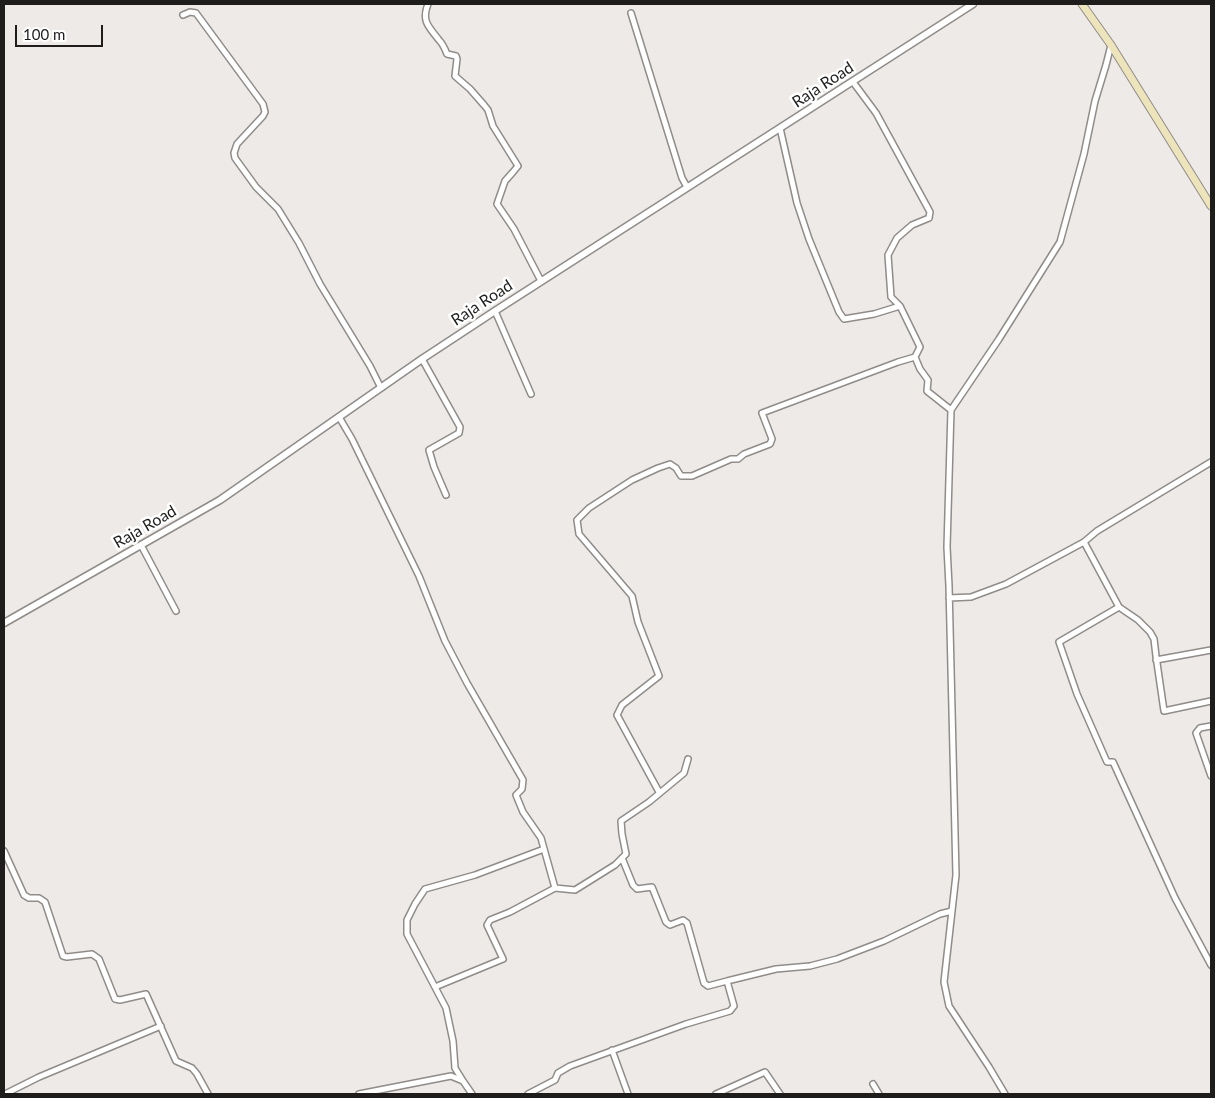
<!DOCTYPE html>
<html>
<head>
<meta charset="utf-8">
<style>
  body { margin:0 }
  #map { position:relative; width:1215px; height:1098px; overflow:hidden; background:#eeeae7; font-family:Lato,sans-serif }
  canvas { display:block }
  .frame { position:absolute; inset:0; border:5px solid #1e1d1c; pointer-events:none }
  .scale { position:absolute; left:15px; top:25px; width:88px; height:22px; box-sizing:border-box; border:2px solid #1e1d1c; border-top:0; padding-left:6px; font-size:15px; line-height:18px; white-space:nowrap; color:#1e1d1c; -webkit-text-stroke:4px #fff; paint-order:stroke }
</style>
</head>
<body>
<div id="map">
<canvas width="1215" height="1098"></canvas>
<div class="frame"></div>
<div class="scale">100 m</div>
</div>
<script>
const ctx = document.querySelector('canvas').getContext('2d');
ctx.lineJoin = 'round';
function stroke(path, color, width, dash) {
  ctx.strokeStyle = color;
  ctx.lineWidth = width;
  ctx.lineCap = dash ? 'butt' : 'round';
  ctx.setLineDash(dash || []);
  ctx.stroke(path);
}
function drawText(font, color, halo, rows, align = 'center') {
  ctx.font = font + ' Lato,sans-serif';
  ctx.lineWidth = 5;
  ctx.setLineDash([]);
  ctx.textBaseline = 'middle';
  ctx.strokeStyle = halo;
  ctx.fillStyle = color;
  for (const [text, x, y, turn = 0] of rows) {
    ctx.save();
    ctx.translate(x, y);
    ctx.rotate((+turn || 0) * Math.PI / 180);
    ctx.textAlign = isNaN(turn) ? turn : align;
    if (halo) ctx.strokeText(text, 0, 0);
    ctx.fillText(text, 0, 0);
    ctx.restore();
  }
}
const minor = new Path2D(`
  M428,4C421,21 429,27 439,40C443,44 445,49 447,54L456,56L457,59L455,76L470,89L484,105L488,110L493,126L518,166L513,172L505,181L497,204L514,229L541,281
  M631,13L682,178L687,187
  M183,15L190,12L196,13L263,104L265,112L263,116L237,144L234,153L235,158L256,187L278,209L299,243L320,284L370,366L381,388
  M853,82L876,113L930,212L929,218L912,225L897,238L888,255L891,297L900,306L920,347L915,357L920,369L928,380L927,391L951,410
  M780,128L797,203L809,239L839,312L844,319L874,314L900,306
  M495,311L531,394
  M422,359L460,427L459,433L429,450L434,467L446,495
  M339,417L352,439L419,576L445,641L467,683L523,780L522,789L516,795L523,812L541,838L555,888L575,890L615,865L626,854L622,834L621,821L649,802L684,773L688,759
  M1084,542L1119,607L1138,620L1150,632L1154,639L1156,656L1164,711L1211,701
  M141,545L176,611
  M949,598L971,597L1006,584L1084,542L1097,531L1211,462
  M1119,607L1059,642L1077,694L1107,762H1113L1175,898L1211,965
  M1156,660L1211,650
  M1211,726L1200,728L1196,733L1211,776
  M659,792L617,715L622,705L659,676L638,622L632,596L579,534L577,520L589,508L632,480L658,468L670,464L676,468L681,476H692L731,459H738L744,454L770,444L772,439L762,413L898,362L915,357
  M4,851L24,895L29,898H39L45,902L63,956L67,957L92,954L99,959L115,999L120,1000L146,994L176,1061L192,1068L197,1074L208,1094
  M622,858L633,885L637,889L652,887L666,922L670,925L683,920L687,923L704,983L708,986L727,981
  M435,987L503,959L487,925L490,920L510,912L555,888
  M612,1050L628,1094
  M463,1081L455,1068L453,1041L446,1008L407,934V920L415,904L425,889L475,875L544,849
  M873,1084L879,1094
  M5,1094L39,1077L161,1026
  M359,1094L451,1076L463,1081L472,1094
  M528,1094L555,1080L558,1073L570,1066L686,1024L730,1011L734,1006L727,981L776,969L810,966L837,959L884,941L940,914L952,911
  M716,1094L765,1072L780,1094
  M1005,1094L989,1067L949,1006L944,982L956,875L949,586L947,547L951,410L999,339L1060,242L1084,154L1095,101L1106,65L1111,45`);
const tertiary = new Path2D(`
  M4,623L220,500L422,359L495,311L973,4`);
const secondary = new Path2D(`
  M1082,4L1111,45L1211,206`);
stroke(minor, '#8f8c89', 8);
stroke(tertiary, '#8f8c89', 9);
stroke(secondary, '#8f8c89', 9);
stroke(minor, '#fff', 5);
stroke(tertiary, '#fff', 6);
stroke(secondary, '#ede4bc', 7);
drawText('16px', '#1e1d1c', '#fff', [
  ["Raja Road",823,85,-33],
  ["Raja Road",482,303,-33],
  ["Raja Road",145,527,-30]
]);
</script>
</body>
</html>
